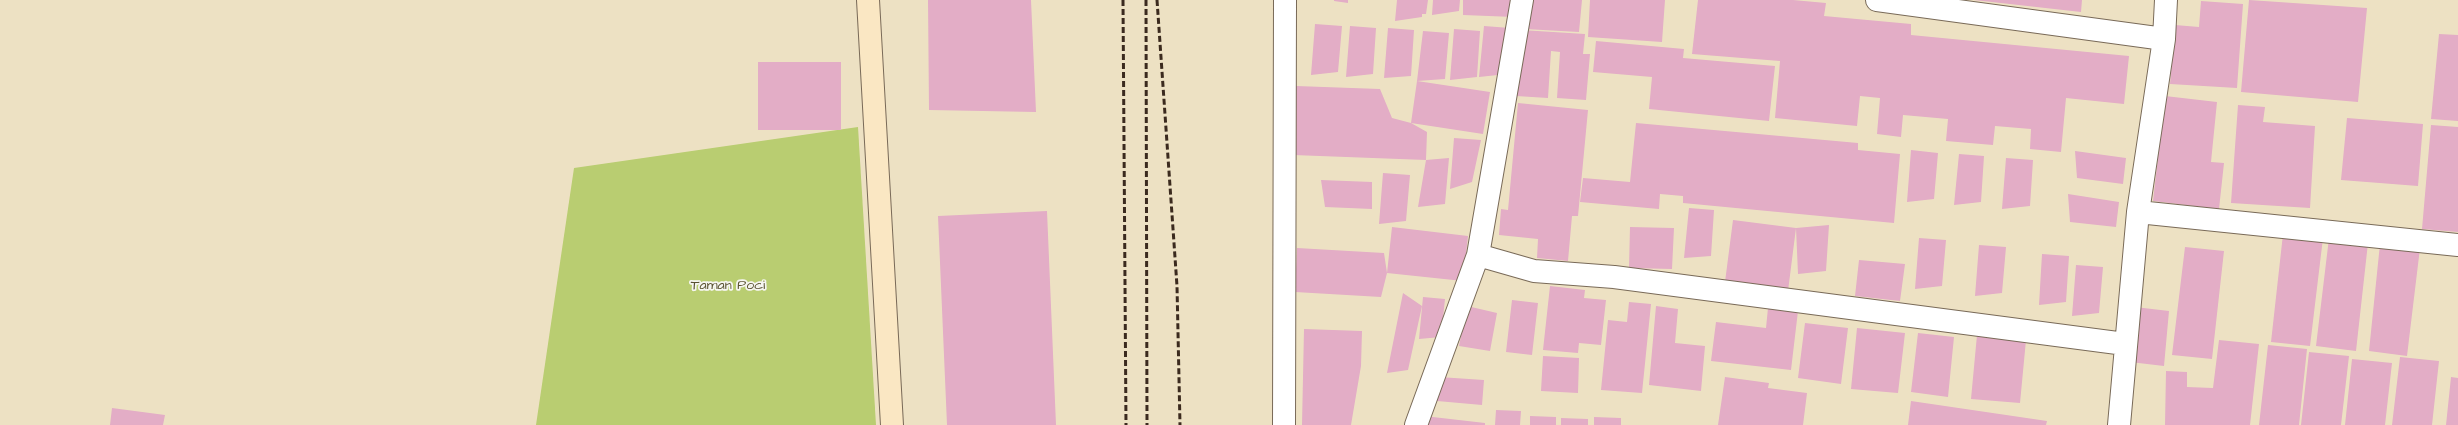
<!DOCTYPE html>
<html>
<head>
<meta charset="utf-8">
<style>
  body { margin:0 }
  canvas { display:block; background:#ede1c3 }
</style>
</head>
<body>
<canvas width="2458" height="425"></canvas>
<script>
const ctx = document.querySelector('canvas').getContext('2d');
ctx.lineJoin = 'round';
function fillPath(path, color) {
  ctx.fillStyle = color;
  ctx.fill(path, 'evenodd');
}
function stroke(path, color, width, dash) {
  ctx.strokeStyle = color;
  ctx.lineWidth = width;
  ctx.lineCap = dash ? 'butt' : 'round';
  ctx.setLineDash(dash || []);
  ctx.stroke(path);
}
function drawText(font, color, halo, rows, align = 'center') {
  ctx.font = font + ' "Architects Daughter",sans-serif';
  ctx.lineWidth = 3.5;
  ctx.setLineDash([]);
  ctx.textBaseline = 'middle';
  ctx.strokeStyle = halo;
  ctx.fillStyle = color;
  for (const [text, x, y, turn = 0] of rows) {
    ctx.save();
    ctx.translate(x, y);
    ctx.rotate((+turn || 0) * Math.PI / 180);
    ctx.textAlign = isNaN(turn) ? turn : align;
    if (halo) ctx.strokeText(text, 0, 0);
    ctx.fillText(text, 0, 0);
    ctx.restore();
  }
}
fillPath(new Path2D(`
  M858,127L876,425H536L574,168Z`), '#b9cd71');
fillPath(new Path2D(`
  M928,0H1031L1036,112L929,110Z
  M1334,0H1348V3L1334,1Z
  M1397,0H1428L1426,14H1422V17L1395,21Z
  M1433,0H1460L1459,11L1432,15Z
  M1463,0H1511L1514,17L1463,15Z
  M1527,0H1582L1579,32L1525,29Z
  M1590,0H1665L1662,42L1588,37Z
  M1698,0H1793L1826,3L1824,16L1911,24V35L2129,56L2124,104L2066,98L2061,152L2030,149L2031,129L1995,126L1993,145L1946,141L1948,119L1903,115L1901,137L1877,134L1880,98L1860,96L1857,126L1775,118L1780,61L1692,54Z
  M1974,0H2082L2081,12Z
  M2249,0L2367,8L2358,102L2241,92Z
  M2201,1L2243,4L2237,88L2170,84L2175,25L2199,27Z
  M1315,24L1342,26L1338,72L1311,75Z
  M1350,26L1376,28L1373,74L1346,77Z
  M1484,26L1510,28L1507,74L1479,77Z
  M1388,28L1414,30L1411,76L1384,78Z
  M1454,29L1480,31L1477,77L1450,80Z
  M1521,30L1585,34L1583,54H1590L1586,100L1557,98L1560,52L1551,51L1548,98L1516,96Z
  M1423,31L1449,33L1445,79L1417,81Z
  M2439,34L2458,35V121L2431,119Z
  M1596,41L1684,49L1683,58L1775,66L1769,121L1649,109L1652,77L1593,72Z
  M758,62H841V130H758Z
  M1417,81L1490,92L1483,134L1411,123Z
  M1296,86L1380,89L1392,118L1411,123L1427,132L1426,160L1293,155Z
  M2165,96L2217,102L2211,162L2224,163L2219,209L2153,201Z
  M1518,103L1588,110L1578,216H1572L1568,261L1537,258L1538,239L1499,235L1501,209L1508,210Z
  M2238,105L2265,107L2263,122L2315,126L2310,208L2231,203Z
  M2347,118L2423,124L2418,186L2341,180Z
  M1636,123L1858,143V150L1900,154L1894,223L1683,203V196L1660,194L1659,209L1580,202L1583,178L1630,182Z
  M2431,125L2458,127V232L2422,229Z
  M1454,138L1481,140L1472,182L1450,189Z
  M1911,150L1938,153L1934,199L1907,202Z
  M2075,151L2126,158L2123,184L2077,178Z
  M1959,154L1984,156L1981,202L1954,205Z
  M1449,158L1445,204L1418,207L1426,160Z
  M2006,158L2033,160L2030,206L2002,209Z
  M1383,173L1410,175L1406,221L1379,224Z
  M1321,180L1372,182V209L1325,207Z
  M2068,194L2119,202L2116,227L2070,222Z
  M1689,208L1714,210L1711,256L1684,258Z
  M1047,211L1056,425H947L938,216Z
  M1733,220L1796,228L1829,225L1826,271L1798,274L1796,228L1788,291L1725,282Z
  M1392,227L1468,236L1463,281L1387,273Z
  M1630,227L1674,228L1672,269L1629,268Z
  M2283,234L2323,238L2310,346L2271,342Z
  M1919,238L1946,240L1942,286L1915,289Z
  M2329,238L2368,243L2356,351L2316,346Z
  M2380,244L2420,248L2407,356L2369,351Z
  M1979,245L2006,247L2002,293L1975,296Z
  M2185,247L2224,251L2212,359L2172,355Z
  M1297,248L1384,253L1387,273L1381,297L1295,292Z
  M2042,254L2069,256L2066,302L2039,305Z
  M1859,260L1905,264L1900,301L1855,296Z
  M2076,265L2103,267L2099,313L2072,316Z
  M1550,286L1585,290L1584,298L1606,300L1601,345L1579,343L1578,353L1543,350Z
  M1403,293L1422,306L1408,370L1387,373Z
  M1423,297L1445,299L1441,337L1419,339Z
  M1512,300L1538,303L1532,355L1506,352Z
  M1629,302L1651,304L1642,393L1601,390L1608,320L1627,322Z
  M1467,306L1497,313L1490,351L1459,346Z
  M1656,306L1678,309L1675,343L1705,346L1701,391L1649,385Z
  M2135,307L2169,311L2164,366L2130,362Z
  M1768,308L1798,311L1791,370L1711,361L1716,322L1766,328Z
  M1805,323L1848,328L1841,384L1798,378Z
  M1857,328L1905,333L1898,393L1851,389Z
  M1304,329L1362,331L1361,366L1351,425H1302Z
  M1918,333L1954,337L1948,397L1911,392Z
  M1977,335L2026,340L2020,403L1971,399Z
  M2219,340L2259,344L2250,425H2165L2166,371L2187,372V387L2213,388Z
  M2268,345L2307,349L2299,425H2259Z
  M2309,352L2349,356L2341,425H2301Z
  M1543,356L1579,358L1578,393L1541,391Z
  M2400,357L2439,361L2432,425H2392Z
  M2352,359L2392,363L2385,425H2345Z
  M1439,377L1484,380L1482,405L1437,401Z
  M1725,377L1769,383L1768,388L1807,393L1803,425H1718Z
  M2451,377L2458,378V425H2446Z
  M1911,401L2047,421L2046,425H1908Z
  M112,408L165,415L163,425H110Z
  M1496,410L1521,411L1520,425H1495Z
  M1424,416L1485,423V425H1423Z
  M1530,416L1556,417V425H1530Z
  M1594,417L1621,418V425H1594Z
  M1561,418L1588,419V425H1561Z`), '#e3adc6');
const street = new Path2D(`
  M1877,0L2164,39
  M2138,212L2458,245
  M1478,255L1534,271L1614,277L2125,344
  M1284,425L1285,0
  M1416,425L1478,255L1522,0
  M2119,425L2138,212L2164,39L2166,0`);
const secondary = new Path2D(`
  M868,0L892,425`);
stroke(street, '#796a58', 24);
stroke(secondary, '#796a58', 24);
stroke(street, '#fff', 22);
stroke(secondary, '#fae7c3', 22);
stroke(new Path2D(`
  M1123,0L1126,425
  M1146,0L1147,425
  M1157,0L1177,286L1180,425`), '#3b2a1e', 3, [6, 3]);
drawText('14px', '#5a5333', '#f6f6f2', [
  ["Taman Poci",728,286]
]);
</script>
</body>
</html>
